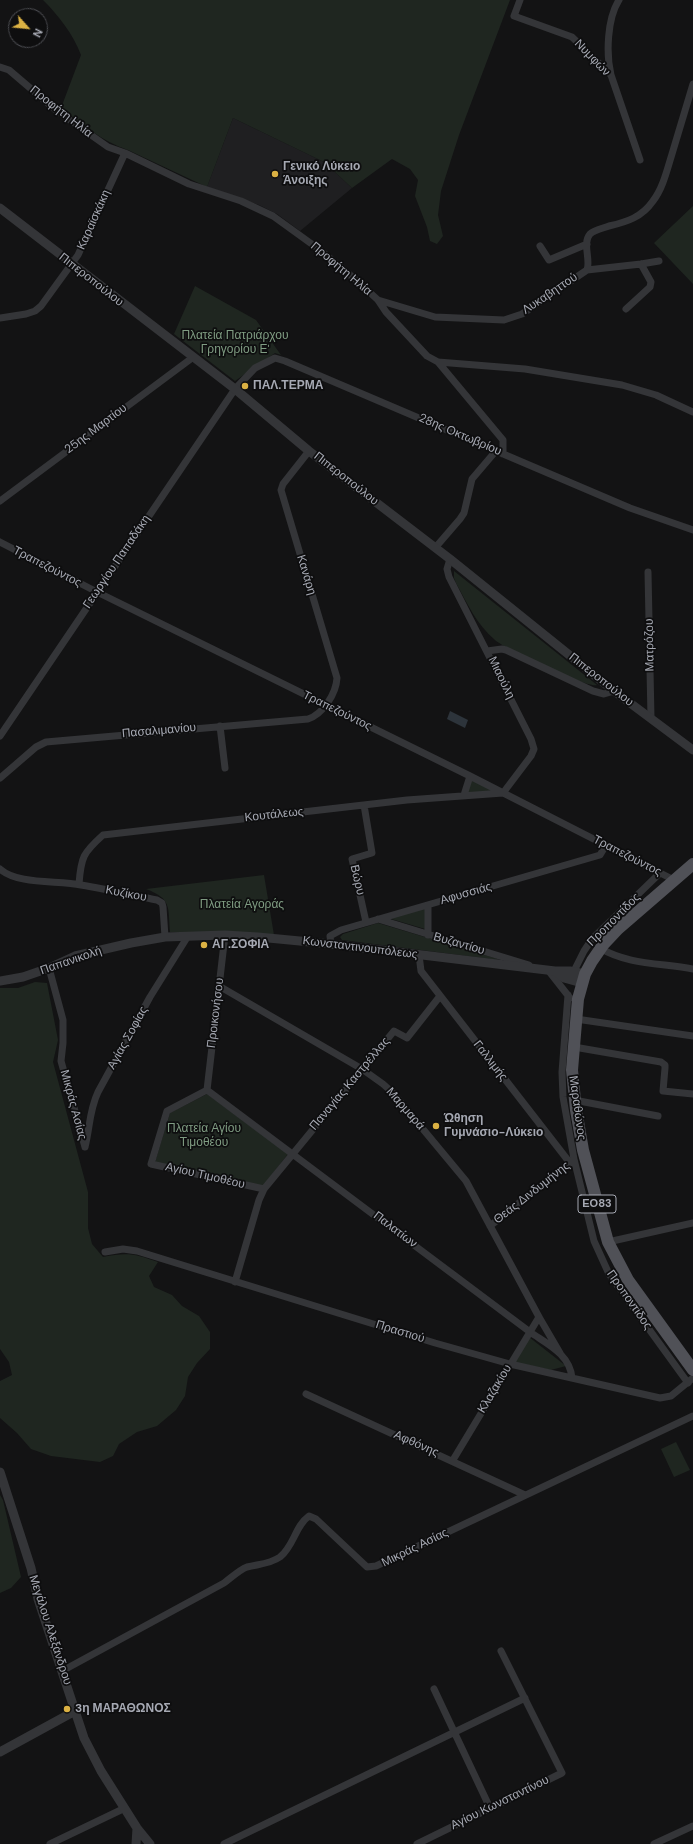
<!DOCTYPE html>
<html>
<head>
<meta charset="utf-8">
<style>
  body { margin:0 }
  #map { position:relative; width:693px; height:1844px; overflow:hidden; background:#131314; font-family:"DM Sans",sans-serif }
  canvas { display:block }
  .north { position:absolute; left:8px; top:8px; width:40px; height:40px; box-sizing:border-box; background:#0e0e0f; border:1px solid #4b4c51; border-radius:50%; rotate:117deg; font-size:11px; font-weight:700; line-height:16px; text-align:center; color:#a6a9b3 }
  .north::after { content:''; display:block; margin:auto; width:14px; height:18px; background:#dbb143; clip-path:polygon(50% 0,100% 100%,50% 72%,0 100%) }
</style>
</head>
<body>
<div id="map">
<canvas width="693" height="1844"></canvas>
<div class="north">N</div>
</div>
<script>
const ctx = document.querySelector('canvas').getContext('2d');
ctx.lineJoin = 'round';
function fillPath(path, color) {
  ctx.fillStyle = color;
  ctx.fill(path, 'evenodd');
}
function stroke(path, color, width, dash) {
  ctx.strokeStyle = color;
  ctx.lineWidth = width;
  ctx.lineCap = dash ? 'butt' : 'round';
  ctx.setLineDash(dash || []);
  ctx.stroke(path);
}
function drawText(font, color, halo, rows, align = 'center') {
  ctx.font = font + ' "DM Sans",sans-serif';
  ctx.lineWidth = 3.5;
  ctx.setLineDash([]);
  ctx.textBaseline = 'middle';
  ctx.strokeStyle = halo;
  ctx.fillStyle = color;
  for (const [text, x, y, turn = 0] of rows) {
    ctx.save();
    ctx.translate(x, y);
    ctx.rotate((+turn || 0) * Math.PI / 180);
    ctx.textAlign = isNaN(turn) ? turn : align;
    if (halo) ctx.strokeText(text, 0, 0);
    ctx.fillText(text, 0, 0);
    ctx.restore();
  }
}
fillPath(new Path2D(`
  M233,118L324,162L352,188L300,231L277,214L259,205L207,187Z`), '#1f1f21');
fillPath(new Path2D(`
  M43,0H510L459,135L441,191L438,215L443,236L437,244L430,241L427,227L415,196L418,180L410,169L392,159L352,188L324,162L233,118L207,187L128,150C103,142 82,124 61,108L81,55C73,34 59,16 43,0Z
  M693,206V284L654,243Z
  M195,286L256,320L281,355L275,353L235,381L174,334Z
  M454,571L597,685C588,689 505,649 495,640C477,625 467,603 456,583L454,578Z
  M470,776L503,793L464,795Z
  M264,875L274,935L170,932C168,907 172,899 146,889Z
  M426,907L425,929L388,918Z
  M378,923L498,959L499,960L342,940L340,937L343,934Z
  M35,982L47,983L58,1040L53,1062L88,1192V1228L92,1244L103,1257C128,1252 135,1254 158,1262L149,1276L154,1287L172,1295L182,1306L199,1316L210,1332V1349L197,1363L188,1377L185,1396L176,1410L157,1426L137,1432L119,1444L113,1456L100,1462L51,1456L31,1449L17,1433L0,1418V1381L12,1375L9,1362L0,1349V988H18Z
  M207,1094L288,1154L263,1186L155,1162L170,1113Z
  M529,1337L566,1366L551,1370L513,1362Z
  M676,1442L690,1470L674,1477L661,1449Z
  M0,1495L3,1500L21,1577L11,1588L0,1593Z`), '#1f2620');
fillPath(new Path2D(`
  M450,711L468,720L465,728L447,719Z`), '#2d343b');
stroke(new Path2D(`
  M520,0L514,16L572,37L611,75L640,160
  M0,67L9,70L57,111L108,147L125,153L189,184L241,201L273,216L320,250L356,280L378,300L386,312L427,356L438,362L525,369L622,385L656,395L693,412
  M611,75C606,54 607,19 619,0
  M540,246L549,260L587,244
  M587,270L641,264L659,261
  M378,300L435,317L504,320L522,314L587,270C591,260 582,243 590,234C594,230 604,228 609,226C627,222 642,217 653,201C663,188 667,170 672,154C679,130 686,107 693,84
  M626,309L650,287L651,282L641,264
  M0,318L26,314L35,311L41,306L78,255L125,153
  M438,362L503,440V454
  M0,501L192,358
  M0,542L97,592L470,776L674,880
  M435,548L460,519L464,513L472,479L495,452
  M648,572L651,718
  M487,651L502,649L506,650L593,691L604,694L614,691
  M220,726L225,768
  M0,736L235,389L255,368L275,358L285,361L630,508L693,530
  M0,778L36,747L46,742L308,719C323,714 336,694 337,678L281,490L283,484L309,451
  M464,795L470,776
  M364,805L372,853L352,859L366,922
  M0,869C18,885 58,880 81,885C106,889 132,895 157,900L162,903L163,907L165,937
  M79,884C81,857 83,853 103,835L407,800L503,793L531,756L534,749L531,739L449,577L447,569L450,559
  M378,919L529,965
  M428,935V905
  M331,944L330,936L341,930L600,855L606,845
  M600,948C628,965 662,963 693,969
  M419,955L421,971L570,1163
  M49,968L63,1020V1043L61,1061L85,1147
  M548,970L570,998
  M574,971L584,951L592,939L660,873
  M219,986L362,1069L383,1084L393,1093L466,1181L539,1317L560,1353
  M568,995L562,1072L563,1097L574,1159L594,1241L609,1274L688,1383
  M576,1019L693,1036
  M574,1047L661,1062L665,1065V1068L663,1091L693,1094
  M207,1090L530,1332C547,1344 570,1354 572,1378
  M207,1090L167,1111L151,1164L264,1189
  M207,1090L225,935
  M574,1100L658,1116
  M85,1147C90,1128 89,1111 98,1092L150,997L188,936
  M490,1226L572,1161
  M608,1242L693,1223
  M105,1252L123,1249L137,1251L435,1343L510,1364L660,1398L671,1396L693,1378
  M235,1282L259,1200L264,1189L394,1031L407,1038L440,996
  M306,1394L525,1495
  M453,1460L539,1317
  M62,1671L224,1583C231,1578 239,1570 247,1567C259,1564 270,1564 280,1557C294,1546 295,1526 309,1516L316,1519L367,1567L376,1566L693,1416
  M434,1689L490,1808
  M50,1844L125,1808
  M224,1844L525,1698
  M417,1844L562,1773L501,1651
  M654,1844L693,1826`), '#343538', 7);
stroke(new Path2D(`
  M0,208L235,389L309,451L450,559L614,691L693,750
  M555,971L564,978L582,983
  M0,981L23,977L49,968L75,956L131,943L165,937L225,935L258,937L331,944L555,971H570L585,974
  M0,1472L31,1568L38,1599L84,1738L101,1771L137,1828L150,1844
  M0,1752L75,1711
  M136,1844L137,1828`), '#343538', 9);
stroke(new Path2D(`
  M693,864L618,929L603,945L592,961L585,974L578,999L572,1070L576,1110L583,1150L608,1242L628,1280L693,1370`), '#505157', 12);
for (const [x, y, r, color] of [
  [275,174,4,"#dbb143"],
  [245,386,4,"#dbb143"],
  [204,945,4,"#dbb143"],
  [436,1126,4,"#dbb143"],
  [67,1709,4,"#dbb143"]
]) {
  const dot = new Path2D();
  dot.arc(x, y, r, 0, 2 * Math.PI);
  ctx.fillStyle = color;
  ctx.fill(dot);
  stroke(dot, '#0e0e0f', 1.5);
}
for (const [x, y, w] of [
  [597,1204,38]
]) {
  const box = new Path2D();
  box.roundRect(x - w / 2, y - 9, w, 18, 3);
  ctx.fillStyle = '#0e0e0f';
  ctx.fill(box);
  stroke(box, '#a6a9b3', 1);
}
drawText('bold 11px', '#a6a9b3', null, [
  ["ΕΟ83",597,1204]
]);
drawText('12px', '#a6a9b3', '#0e0e0f', [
  ["Νυμφών",592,58,46],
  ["Προφήτη Ηλία",61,112,38],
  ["Καραϊσκάκη",94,220,-66],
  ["Προφήτη Ηλία",341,269,40],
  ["Πιπεροπούλου",91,280,38],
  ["Λυκαβηττού",550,294,-34],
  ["25ης Μαρτίου",96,429,-37],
  ["28ης Οκτωβρίου",460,435,23],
  ["Πιπεροπούλου",346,479,38],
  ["Γεωργίου Παπαδάκη",117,562,-56],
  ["Τραπεζούντος",47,567,27],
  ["Κανάρη",306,575,73],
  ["Ματρόζου",650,645,-91],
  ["Μιαούλη",501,678,64],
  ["Πιπεροπούλου",601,680,38],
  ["Τραπεζούντος",337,711,26],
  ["Πασαλιμανίου",159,731,-5],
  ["Κουτάλεως",274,815,-6],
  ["Τραπεζούντος",627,856,27],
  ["Βώρυ",357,880,77],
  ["Κυζίκου",126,894,11],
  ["Αφυσσιάς",466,894,-16],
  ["Προποντίδος",614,920,-45],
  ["Βυζαντίου",459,944,16],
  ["Κωνσταντινουπόλεως",360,948,7],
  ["Παπανικολή",71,961,-19],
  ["Προικονήσου",216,1013,-83],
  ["Αγίας Σοφίας",128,1038,-61],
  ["Γαλλιμής",490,1061,52],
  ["Παναγίας Καστρέλλας",350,1084,-50],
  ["Μικράς Ασίας",73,1105,75],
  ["Μαραθώνος",577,1108,82],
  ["Μαρμαρά",405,1109,49],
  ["Αγίου Τιμοθέου",205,1176,13],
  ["Θεάς Δινδυμήνης",532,1193,-38],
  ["Παλατίων",395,1230,37],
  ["Προποντίδος",629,1300,55],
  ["Πραστιού",400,1332,17],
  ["Κλαζακίου",495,1389,-59],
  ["Αφθόνης",416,1444,24],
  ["Μικράς Ασίας",415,1548,-26],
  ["Μεγάλου Αλεξάνδρου",50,1630,72],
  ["Αγίου Κωνσταντίνου",500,1803,-26]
]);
drawText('bold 12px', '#a6a9b3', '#0e0e0f', [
  ["Γενικό Λύκειο",283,167],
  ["Άνοιξης",283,181],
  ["ΠΑΛ.ΤΕΡΜΑ",253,386],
  ["ΑΓ.ΣΟΦΙΑ",212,945],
  ["Ώθηση",444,1119],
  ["Γυμνάσιο-Λύκειο",444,1133],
  ["3η ΜΑΡΑΘΩΝΟΣ",75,1709]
], 'left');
drawText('12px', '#7f9c82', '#0e0e0f', [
  ["Πλατεία Πατριάρχου",235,336],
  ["Γρηγορίου Ε'",235,350],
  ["Πλατεία Αγοράς",242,905],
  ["Πλατεία Αγίου",204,1129],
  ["Τιμοθέου",204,1143]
]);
</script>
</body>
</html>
